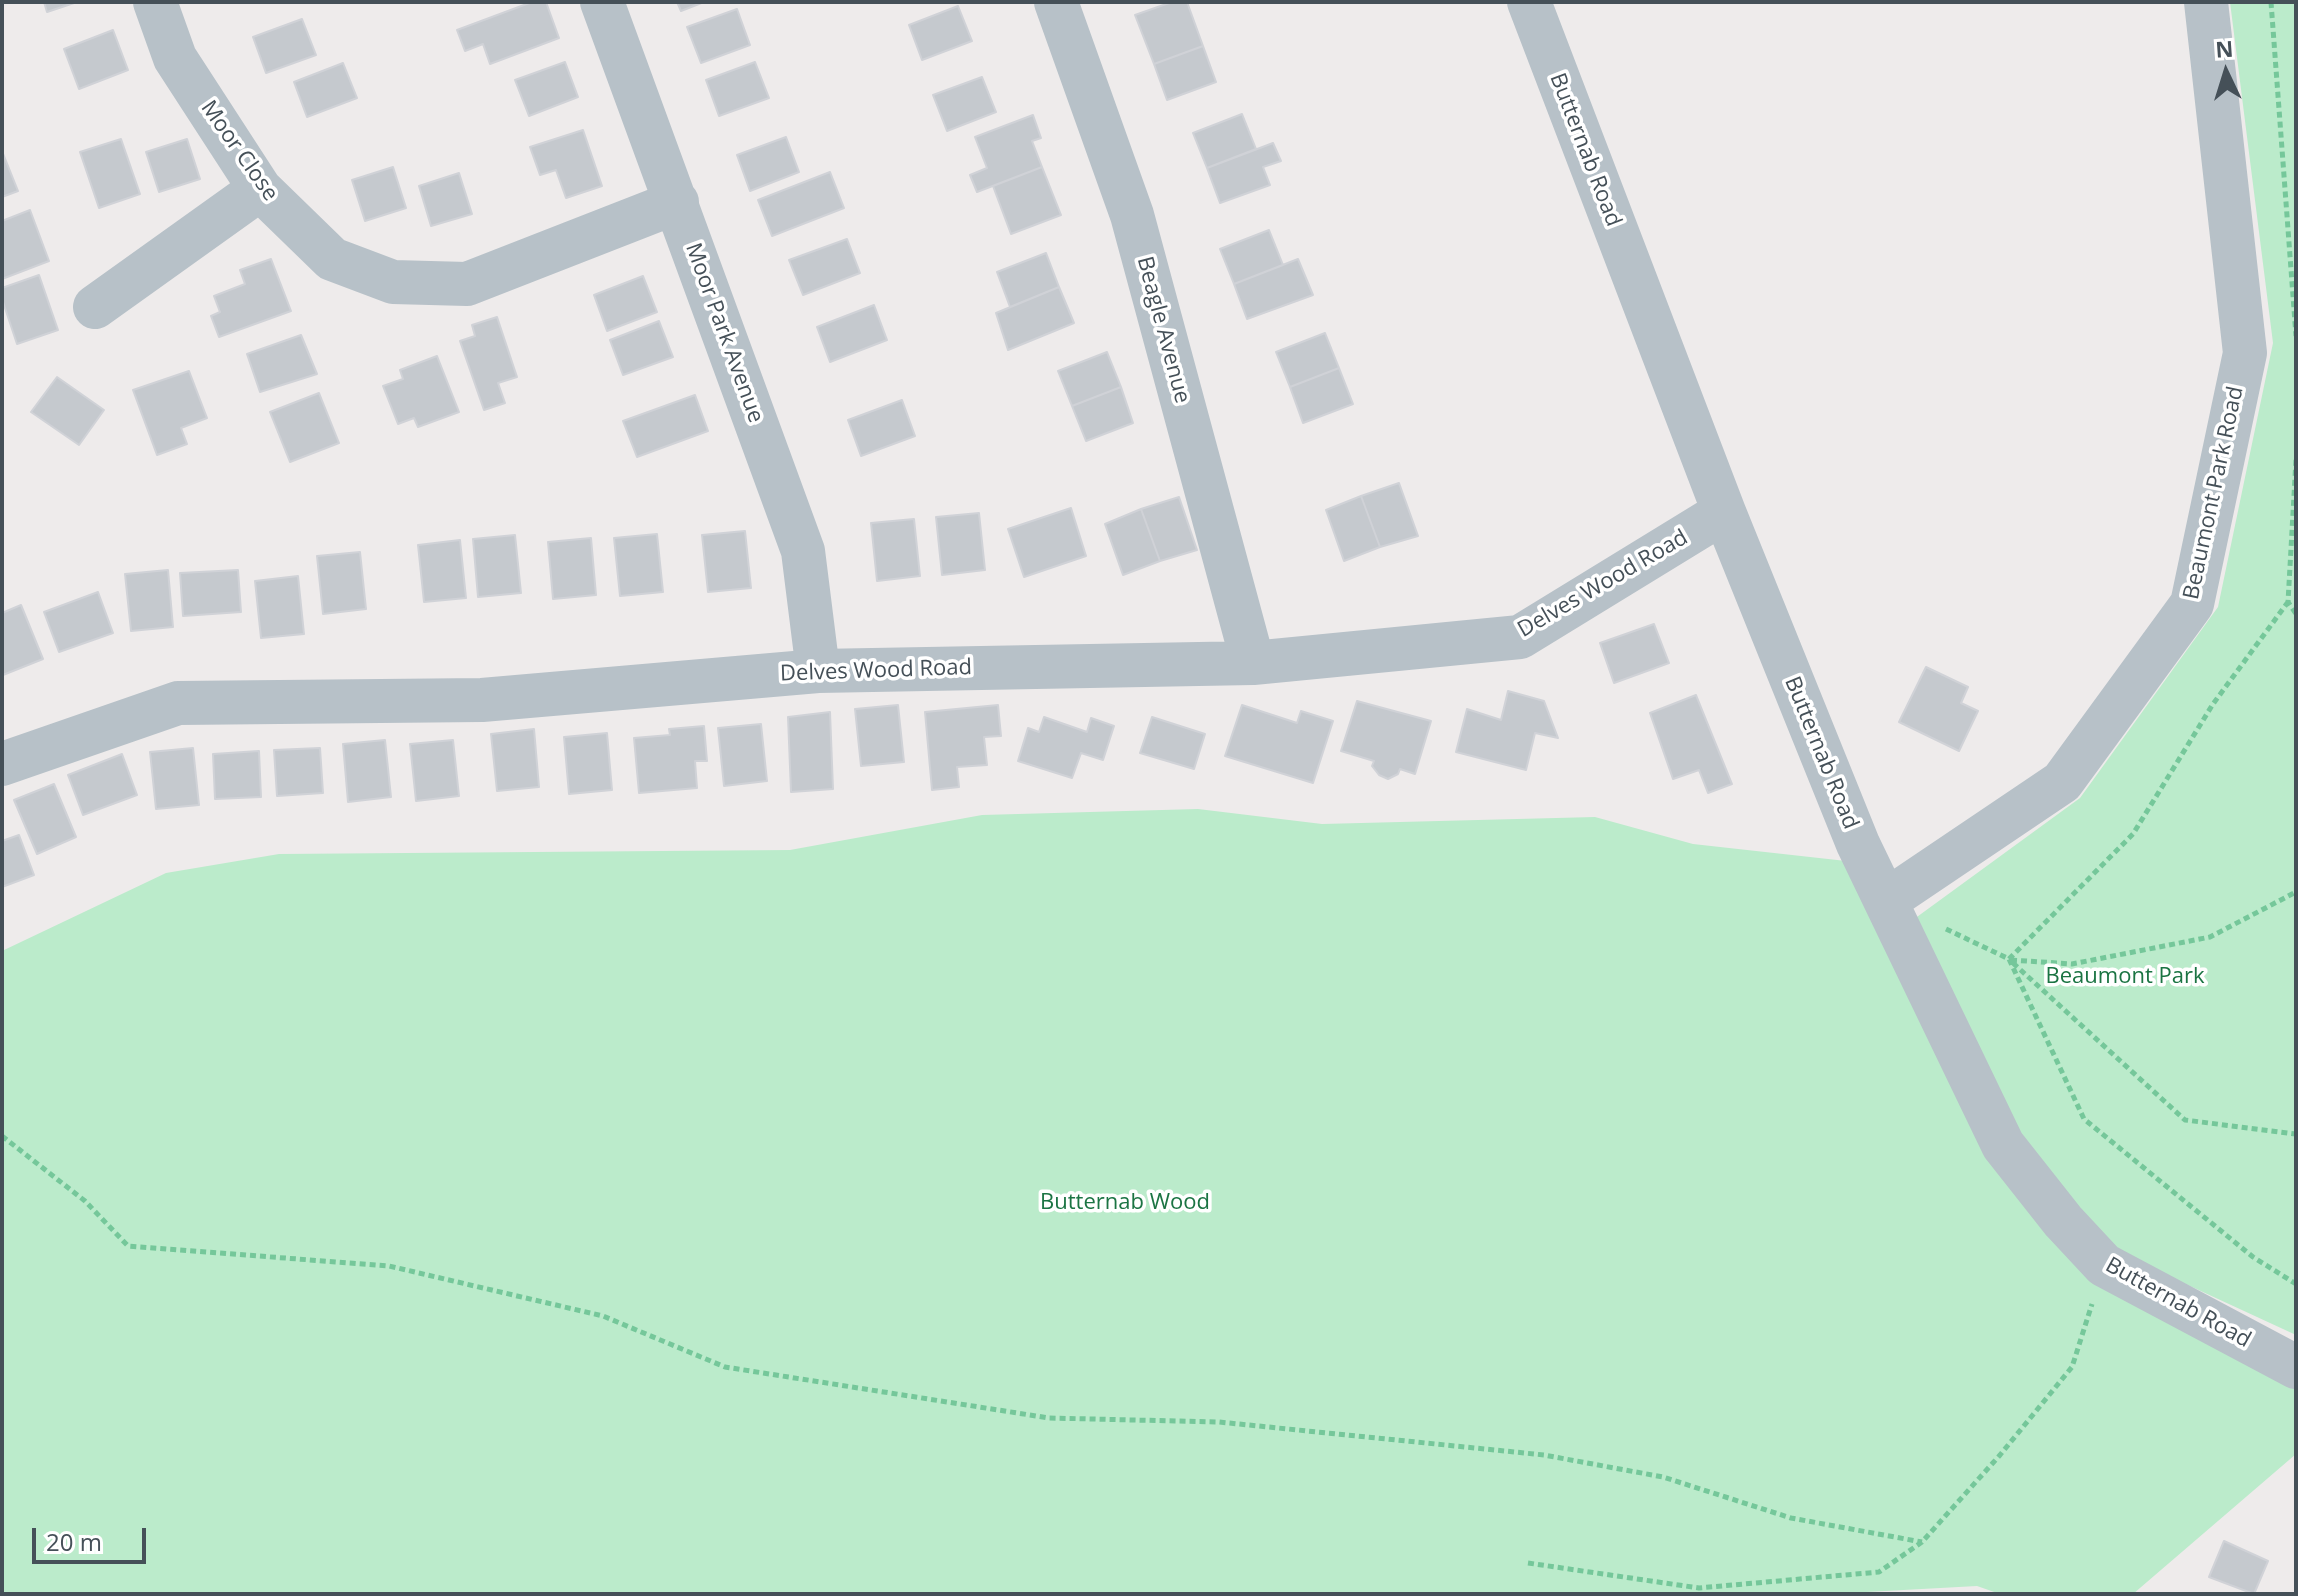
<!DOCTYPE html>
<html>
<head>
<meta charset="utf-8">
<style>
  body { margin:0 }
  #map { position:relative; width:2298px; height:1596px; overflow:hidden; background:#eeebeb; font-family:"Open Sans",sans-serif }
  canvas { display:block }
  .frame { position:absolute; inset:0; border:4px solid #455058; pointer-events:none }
  .north { position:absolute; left:2186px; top:32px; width:80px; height:80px; -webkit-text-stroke:6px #fff; paint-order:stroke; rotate:356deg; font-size:22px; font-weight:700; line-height:32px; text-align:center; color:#455058 }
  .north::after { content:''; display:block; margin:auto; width:28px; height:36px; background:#455058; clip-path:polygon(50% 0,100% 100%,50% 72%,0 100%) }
  .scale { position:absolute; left:32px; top:1528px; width:114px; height:36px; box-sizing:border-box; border:4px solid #455058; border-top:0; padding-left:10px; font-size:24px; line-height:28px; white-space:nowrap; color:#455058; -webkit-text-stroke:6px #fff; paint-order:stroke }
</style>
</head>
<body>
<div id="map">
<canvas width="2298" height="1596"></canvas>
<div class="frame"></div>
<div class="north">N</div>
<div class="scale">20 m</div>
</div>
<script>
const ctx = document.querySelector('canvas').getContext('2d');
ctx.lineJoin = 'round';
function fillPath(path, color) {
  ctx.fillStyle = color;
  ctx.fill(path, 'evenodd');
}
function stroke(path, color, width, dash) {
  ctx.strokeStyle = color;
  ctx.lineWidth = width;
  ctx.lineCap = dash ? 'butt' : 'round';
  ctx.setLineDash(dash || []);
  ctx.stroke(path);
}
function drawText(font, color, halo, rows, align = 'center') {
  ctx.font = font + ' "Open Sans",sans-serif';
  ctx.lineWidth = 7;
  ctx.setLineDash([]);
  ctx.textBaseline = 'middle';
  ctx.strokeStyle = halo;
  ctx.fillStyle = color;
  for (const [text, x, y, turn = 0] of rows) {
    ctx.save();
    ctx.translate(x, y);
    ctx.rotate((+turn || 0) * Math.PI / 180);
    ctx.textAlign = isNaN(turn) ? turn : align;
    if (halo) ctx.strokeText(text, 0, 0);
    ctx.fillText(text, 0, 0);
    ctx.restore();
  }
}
fillPath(new Path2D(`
  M2230,2H2296V1335L2099,1244L2011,1131L1910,922L2080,798L2218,607L2273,343Z
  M1198,809L1322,824L1595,817L1693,844L1846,861L1984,1150L2296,1381V1454L2133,1594H2000L1977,1586L1830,1594H2V951L166,873L279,854L790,850L982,815Z`), '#bbebcb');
const building = new Path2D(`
  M44,2H77L47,12Z
  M532,2H546L559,38L490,64L483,44L465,51L457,30Z
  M677,2H704L681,11Z
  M1172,2H1187L1203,46L1154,64L1135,15Z
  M958,6L972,41L922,60L909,25Z
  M737,9L750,45L701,63L687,27Z
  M302,19L316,55L266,73L253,37Z
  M113,30L128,70L79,89L64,49Z
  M1203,46L1216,82L1167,100L1154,64Z
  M565,62L578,97L529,116L515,80Z
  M755,62L769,98L719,116L706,80Z
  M343,63L357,98L307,117L294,82Z
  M982,77L996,112L947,131L933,95Z
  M1242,114L1256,149L1207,168L1193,133Z
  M1033,115L1041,138L1032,141L1042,167L977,192L970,175L987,168L975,137Z
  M583,130L602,186L566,198L556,170L540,175L530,147Z
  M786,137L799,172L750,191L737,155Z
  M121,139L140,194L99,208L80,152Z
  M187,139L200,179L159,192L146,152Z
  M1273,143L1281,161L1263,167L1270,185L1220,203L1207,168Z
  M2,151L18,191L2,197Z
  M393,167L406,208L365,221L352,180Z
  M1042,167L1061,215L1011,234L993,186Z
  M830,172L844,208L772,236L758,200Z
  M459,173L472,214L431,226L419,186Z
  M30,210L49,261L2,279V221Z
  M1269,230L1283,265L1234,284L1220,249Z
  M847,239L860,273L803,295L789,260Z
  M1046,253L1059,287L1010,307L997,272Z
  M271,259L291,311L219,337L211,316L220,312L214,296L245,284L240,270Z
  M1298,259L1313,295L1247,319L1234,284Z
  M39,275L58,330L17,344L2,299V288Z
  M643,276L657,312L607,331L594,295Z
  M1059,287L1074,323L1008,350L996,313Z
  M874,305L887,340L830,362L817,327Z
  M497,317L517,377L498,383L505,403L484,410L460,341L475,336L472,325Z
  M659,321L673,357L623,375L610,340Z
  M1325,333L1339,368L1290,387L1276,352Z
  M301,335L317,374L260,392L247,354Z
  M1107,352L1121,387L1072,406L1058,371Z
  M437,356L459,412L418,427L414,418L398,424L383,386L403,379L400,370Z
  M1339,368L1353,404L1303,423L1290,387Z
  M189,371L207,418L181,428L187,444L157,455L133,390Z
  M57,377L104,410L79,445L31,412Z
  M1121,387L1133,423L1086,441L1072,406Z
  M319,393L339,443L290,462L270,412Z
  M695,395L708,431L637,457L623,421Z
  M902,400L915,436L861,456L848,420Z
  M1399,483L1418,536L1380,547L1361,496Z
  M1361,496L1380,547L1344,561L1326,510Z
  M1179,497L1197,550L1160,561L1141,509Z
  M1071,508L1086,556L1024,577L1008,529Z
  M1141,509L1160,561L1123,575L1105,524Z
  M979,513L985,570L942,575L936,517Z
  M914,519L920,576L877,581L871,523Z
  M745,531L751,588L708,592L702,535Z
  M657,534L663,592L620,596L614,538Z
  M515,535L521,593L478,597L473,539Z
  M591,538L596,595L553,599L548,542Z
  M460,540L466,598L424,602L418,545Z
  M360,552L366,609L323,614L317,556Z
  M168,570L173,627L131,631L125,574Z
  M238,570L241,612L183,616L180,573Z
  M298,576L304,634L261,638L255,581Z
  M98,592L113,633L59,652L44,612Z
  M21,605L43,659L3,675L2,613Z
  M1654,624L1669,663L1614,683L1600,643Z
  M1926,667L1968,687L1961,703L1978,711L1959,751L1899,722Z
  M1508,691L1544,701L1558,738L1535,733L1526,770L1456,752L1467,709L1501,720Z
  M1696,695L1732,784L1708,793L1699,770L1673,779L1650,713Z
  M1357,701L1431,721L1415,774L1400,769L1398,774L1388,779L1379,775L1372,766L1374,761L1341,751Z
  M898,705L904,762L861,766L855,709Z
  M998,705L1001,736L984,737L987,765L957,767L959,787L932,790L925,712Z
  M1242,705L1297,723L1301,711L1333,721L1313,783L1225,756Z
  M830,712L833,789L791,792L788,717Z
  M1044,717L1087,732L1091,718L1114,726L1103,760L1081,753L1072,778L1018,761L1028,728L1039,732Z
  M1152,717L1205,734L1194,769L1140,753Z
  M761,724L767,781L724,786L718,728Z
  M704,726L707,761H695L697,788L639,793L634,738L670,735L669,729Z
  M534,729L539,787L497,791L491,734Z
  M607,733L612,790L569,794L564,737Z
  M385,740L391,797L348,802L343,744Z
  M453,740L459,796L416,801L410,744Z
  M193,748L199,805L156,809L150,752Z
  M320,748L323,793L277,796L274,750Z
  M259,751L261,797L215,799L213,754Z
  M122,754L137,795L83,815L68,775Z
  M54,784L76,837L37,854L14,800Z
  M19,835L34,875L2,887V841Z
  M2224,1541L2268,1561L2254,1594L2209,1577Z`);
fillPath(building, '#c5c9ce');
stroke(building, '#d0d2d7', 2);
stroke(new Path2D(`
  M2271,2L2296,336
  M2296,460L2288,602L2296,614
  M1946,929L2009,959L2084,1119L2253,1257L2296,1284
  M2009,959L2133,834L2213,704L2288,602
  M2011,960L2072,964L2210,937L2296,892
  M2013,963L2185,1120L2296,1134
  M2,1136L85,1201L128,1246L389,1266L603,1316L725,1367L1049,1418L1219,1422L1544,1455L1663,1477L1791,1518L1922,1542
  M1528,1563L1699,1588L1879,1572L1922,1542L2000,1455L2072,1367L2092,1304`), '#75c79a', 5, [6, 4]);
stroke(new Path2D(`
  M155,2L175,58L260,189L332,259L393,282L467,284L677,202
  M602,2L803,551L818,671
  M1056,2L1132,215L1253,663
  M1529,2L1724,512L1858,844L2003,1145L2063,1221L2104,1265L2296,1367
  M95,307L260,189
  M2,764L178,703L482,700L818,671L1253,663L1520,637L1724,512
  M1887,900L2062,782L2192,604L2245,353L2206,2`), '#b7c1c8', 44);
drawText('22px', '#455058', '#fff', [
  ["Butternab Road",1585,150,69],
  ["Moor Close",239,151,55],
  ["Beagle Avenue",1163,330,75],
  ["Moor Park Avenue",724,333,70],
  ["Beaumont Park Road",2214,493,-78],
  ["Delves Wood Road",1603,584,-30],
  ["Delves Wood Road",876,671,-2],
  ["Butternab Road",1821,753,68],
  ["Butternab Road",2178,1303,29]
]);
drawText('22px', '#1b7443', '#fff', [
  ["Beaumont Park",2125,977],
  ["Butternab Wood",1125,1203]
]);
</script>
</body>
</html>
